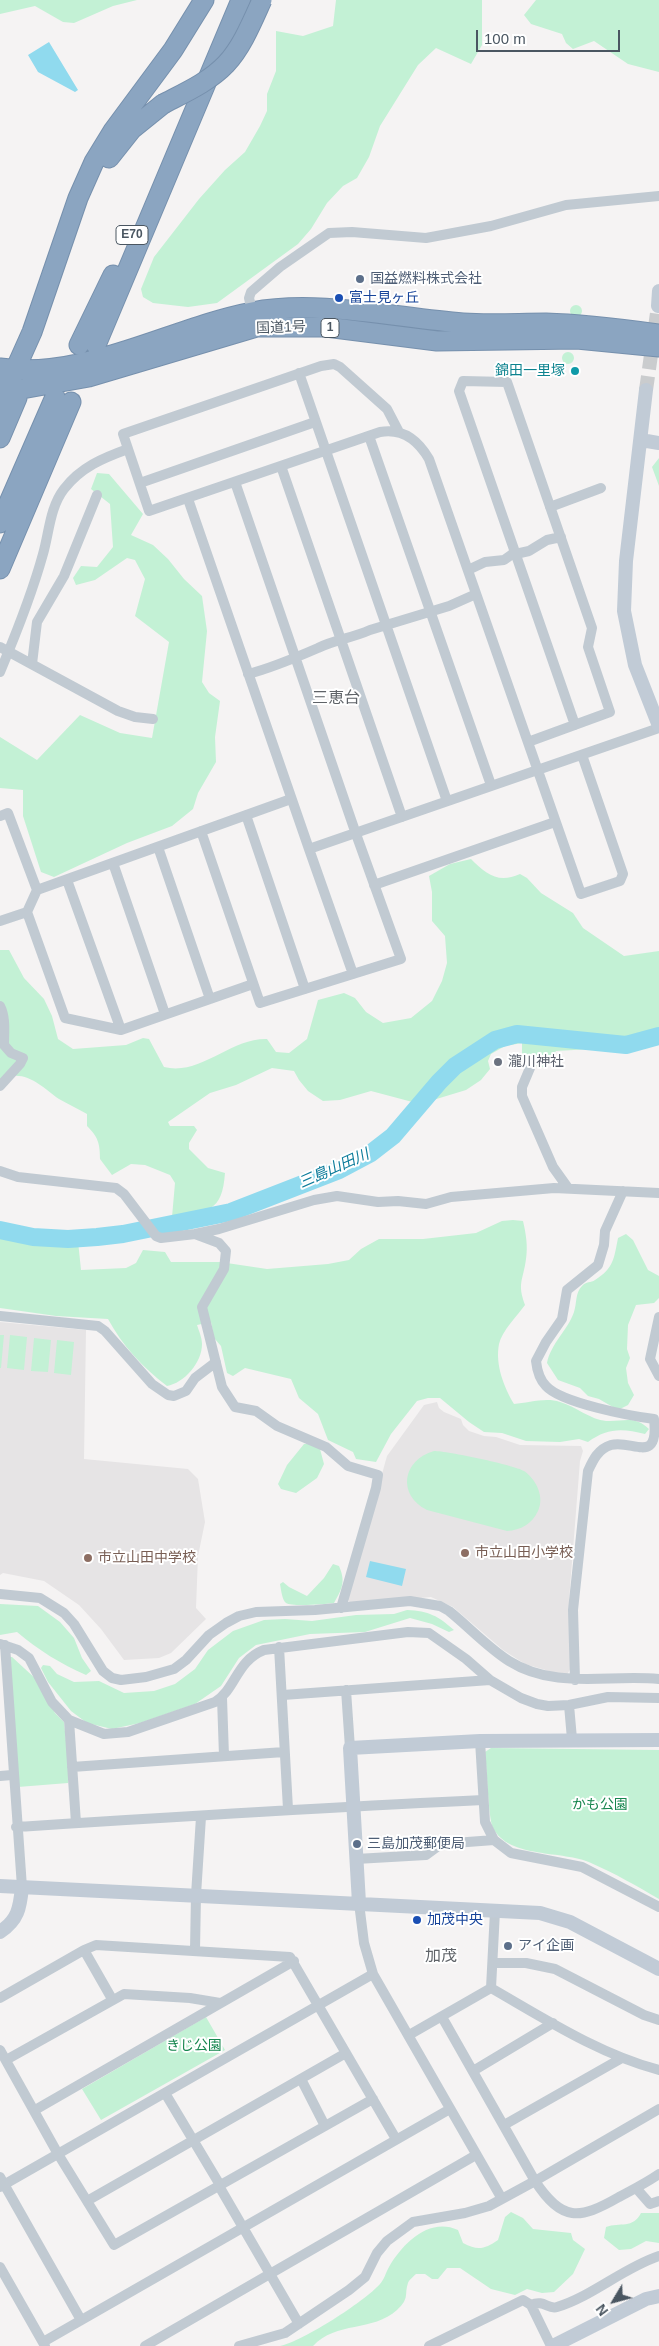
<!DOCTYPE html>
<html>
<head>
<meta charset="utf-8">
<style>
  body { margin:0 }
  #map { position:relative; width:659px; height:2346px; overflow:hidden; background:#f5f3f3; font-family:Helvetica,sans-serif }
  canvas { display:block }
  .north { position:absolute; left:589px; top:2276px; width:50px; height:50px; -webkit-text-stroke:4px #fff; paint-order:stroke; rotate:233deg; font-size:14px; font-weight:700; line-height:20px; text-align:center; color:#4a5661 }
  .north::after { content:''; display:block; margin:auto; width:18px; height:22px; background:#4a5661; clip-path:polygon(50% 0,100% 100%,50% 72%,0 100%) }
  .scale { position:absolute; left:476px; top:30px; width:144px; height:22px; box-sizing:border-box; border:2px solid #4a5661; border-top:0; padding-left:6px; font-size:15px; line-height:18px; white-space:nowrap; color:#4a5661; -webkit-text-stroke:4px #fff; paint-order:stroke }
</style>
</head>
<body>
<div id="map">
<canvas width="659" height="2346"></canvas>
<div class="north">N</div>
<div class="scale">100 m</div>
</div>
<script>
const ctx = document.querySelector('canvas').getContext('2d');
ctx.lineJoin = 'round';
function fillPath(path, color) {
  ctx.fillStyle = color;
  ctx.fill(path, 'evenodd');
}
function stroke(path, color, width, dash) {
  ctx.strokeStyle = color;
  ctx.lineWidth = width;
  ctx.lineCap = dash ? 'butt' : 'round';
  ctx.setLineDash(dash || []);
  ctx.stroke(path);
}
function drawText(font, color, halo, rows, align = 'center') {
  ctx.font = font + ' Helvetica,"Noto Sans JP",sans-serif';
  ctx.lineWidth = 4;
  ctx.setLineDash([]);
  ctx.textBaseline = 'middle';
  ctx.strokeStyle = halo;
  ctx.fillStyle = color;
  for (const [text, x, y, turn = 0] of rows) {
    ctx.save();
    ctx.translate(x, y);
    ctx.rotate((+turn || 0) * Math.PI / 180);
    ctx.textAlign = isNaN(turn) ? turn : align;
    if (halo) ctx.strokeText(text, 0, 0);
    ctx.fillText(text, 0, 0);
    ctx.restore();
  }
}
fillPath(new Path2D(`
  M0,1322L86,1330L84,1459L188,1469L198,1479L205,1522L198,1556L196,1608L206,1619L171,1653L159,1658L124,1660L101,1629L79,1605L44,1581L3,1573L0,1575Z
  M437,1402L439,1408L444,1412L461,1419L463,1425L469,1431L484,1436L496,1437L520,1445L581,1446L583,1451L580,1461L569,1600L571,1668L566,1676L525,1664L503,1650L453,1607L431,1597L376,1602H350L347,1599L387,1456L424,1405Z`), '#e6e4e5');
fillPath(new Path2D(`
  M0,0H137L113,6L74,23L63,22L35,6L0,14Z
  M336,0H482V45L471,64L436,48L418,65L380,126L369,157L357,178L343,186L327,203L311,229L298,244L217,303L188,307L153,303L143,297L141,289L154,257L199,199L225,170L245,152L260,126L267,111V94L276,71V31L303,36L333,26Z
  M536,0H659V72L628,64L594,41L573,49L566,43L562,34L531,24L524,15Z
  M570 311a6 6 0 1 1 12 0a6 6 0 1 1-12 0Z
  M562 358a6 6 0 1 1 12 0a6 6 0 1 1-12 0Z
  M659,458V486L652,467Z
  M97,473L109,474L143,514L131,535L153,545L168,559L184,579L202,596L207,631L202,682L209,693L220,701L215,737L216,762L198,793L193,809L172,826L127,843L54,877L41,872L23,816V790L0,788V737L37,760L80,715L120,733L152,738L169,642L135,616L145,579L135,560L127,558L95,580L76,585L73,578L81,566L97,567L113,547L110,504L91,489Z
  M471,859C486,874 498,884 520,874L527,878L541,893L573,913L583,928L624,956L659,951V1042L646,1046L556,1051L545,1067L524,1065L522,1059V1043L505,1046L491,1054L488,1061L490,1069L481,1080L466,1090L420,1104L371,1091L340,1100L323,1101L308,1091L299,1080L294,1071L272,1068L236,1085L210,1093L168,1122L170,1126H194L197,1130L189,1143V1149L208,1168L225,1173C222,1213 208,1211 172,1217L175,1183L170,1175L145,1165L131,1164L112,1175L100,1159C100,1143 98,1137 87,1126V1114C78,1109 68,1104 59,1099C41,1086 24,1067 0,1080V950H9L24,978L44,999L52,1016L58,1039L73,1049L126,1045L143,1038L149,1039L164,1067C201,1076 230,1038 267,1039L276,1052L289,1053L307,1039L318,1000L344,993L355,998L366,1012L383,1023L411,1018L432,1001L442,981L447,963L445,936L432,921V892L429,876L450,864Z
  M513,1220L523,1221C526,1234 528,1246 526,1259C523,1281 517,1283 525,1305C517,1316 502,1331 499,1344C495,1365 504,1387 514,1404C528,1403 546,1397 560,1402C575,1406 591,1420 606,1421C624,1422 634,1415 649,1429L645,1434C622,1428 607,1428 588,1442L579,1439L560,1442L526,1441L502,1433L484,1432L469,1422L440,1398H428L417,1401L391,1434L376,1462L356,1459L353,1452L328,1440L318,1414L299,1398L291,1379L245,1368L233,1376L227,1373L221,1346L214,1338L211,1322L197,1325C199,1331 202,1338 202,1344C202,1363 184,1383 167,1386C143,1368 122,1345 108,1319L56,1316L0,1308V1223L32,1239L78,1241L81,1270L126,1268L136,1263L143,1250L165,1252L171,1262H220L267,1269L328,1264L349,1260L361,1249L379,1239H423L476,1233L502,1221Z
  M626,1234L633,1240L648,1270L659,1276V1298L654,1303L636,1305L628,1325L627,1349L630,1358L626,1368L628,1383L634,1395L628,1405L618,1410L599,1399L588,1396L580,1388L558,1380L547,1363C551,1343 568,1330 574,1312C577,1303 575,1293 582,1286C586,1281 591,1283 595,1280C614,1268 614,1258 618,1238Z
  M0,1335H4L1,1368H0Z
  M10,1335L27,1337L24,1370L7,1368Z
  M34,1338L51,1340L48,1372L31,1371Z
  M57,1340L74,1342L71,1375L54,1373Z
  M304,1444H312L320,1449L324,1464L317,1478L296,1493L281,1489L278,1484L287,1465Z
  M434,1451C447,1451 514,1465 524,1471C536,1479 545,1497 538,1511C532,1524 521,1530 507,1531L427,1510C397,1495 402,1460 434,1451Z
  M333,1564L339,1566C346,1582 342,1589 334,1603C326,1604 292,1607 286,1603C282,1600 281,1589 280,1584L283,1582L289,1587L307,1596L324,1578Z
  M0,1604L38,1606L60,1622L74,1638L82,1658L91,1671L86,1675C61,1664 38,1650 17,1632L0,1635Z
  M407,1610C429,1611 438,1616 454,1630L449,1632L432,1624L410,1618L365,1632L310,1634L256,1645L239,1658L221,1686L195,1704L140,1723L112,1729L87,1723L71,1711L48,1682L41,1668L43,1665L50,1666L57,1674L74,1682L99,1681L124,1693L154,1691L175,1684L195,1669L208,1650L233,1631L264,1620L285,1619L312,1621L356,1615L394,1614Z
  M8,1657H12L37,1680L55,1713L64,1722L69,1768L68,1783L18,1787Z
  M491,1748L659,1750V1899C637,1886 614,1873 591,1863C563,1850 509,1859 493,1828C488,1817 487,1767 485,1752Z
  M206,2017L225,2050L101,2120L82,2089Z
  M511,2212L523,2218L533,2229L571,2233L573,2240L585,2249L573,2274L554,2292L542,2293L527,2289L515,2295L491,2289L460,2268H447L438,2279H432L425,2274H416C414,2276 409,2280 408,2283C404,2295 410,2298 397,2310C373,2332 336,2321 313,2346H280C303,2341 364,2302 380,2284C384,2280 386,2272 389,2267C403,2243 429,2217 458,2230L463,2243C478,2251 485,2249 498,2240L505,2217Z
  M641,2213H659V2243L646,2241L631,2249L619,2250L604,2238L606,2227C620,2222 633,2229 641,2213Z`), '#c3f1d5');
fillPath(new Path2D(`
  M49,42L78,90L75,92L38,72L28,55Z
  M370,1561L406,1569L402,1586L366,1577Z`), '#90daee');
stroke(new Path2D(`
  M0,1230L33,1237L68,1239L97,1237L123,1234L231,1212L339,1170L371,1153L393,1136L439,1082L455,1066L495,1040L517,1034L626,1045L659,1036`), '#90daee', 18);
stroke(new Path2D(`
  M646,390L658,306`), '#caccce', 14, [14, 7]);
const highway = new Path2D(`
  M109,158L132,129L163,104
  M79,345L113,275
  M96,345L241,0
  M0,368C85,380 170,328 252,312C317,299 397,318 463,323C491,325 519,323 546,323C583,324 622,329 659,334
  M0,387L22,389L89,377L257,327H326L437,341L577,339L659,347
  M0,410L15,370L32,332L78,198L94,162L113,131L173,50L204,0
  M0,438L17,398
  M0,523L55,397
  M0,569L71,402`);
stroke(highway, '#7690ad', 21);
stroke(new Path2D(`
  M253,315L249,298L251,292L280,267L329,233L352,232L426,238L491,226L566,205L659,196
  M299,373L447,801
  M399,432L387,409L340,367L334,364L321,366L123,434L149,511L380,432C402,428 418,440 429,459L581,894L620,881L623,874L582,755
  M369,436L491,785
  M281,466L402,817
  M140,483L315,422
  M188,499L309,849L659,728
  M550,507L601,488
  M468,570L485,562L504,560L511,555L529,551L547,540L561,537
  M0,647L118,711L135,717L153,719
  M32,664L37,622L64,576L97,495
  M0,672C16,634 32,594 43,554C49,533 50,507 64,489C81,467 103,458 128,449
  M248,674C272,668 295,658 318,648C334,640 352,638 370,630L449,606L476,594
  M528,742L610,712L588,647L592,628L507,382L463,381L459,391L575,725
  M246,815L305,989
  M0,816L8,813L37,890
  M201,831L260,1003L401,959L356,834L235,482
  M158,847L210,999
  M309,849L353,974
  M113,863L165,1014
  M67,880L121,1030
  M374,885L555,822
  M0,921L27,912
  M253,984L121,1030L65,1018L27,912L37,890L291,799
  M0,1006C6,1018 4,1032 4,1045L11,1053L23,1058L20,1064L0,1086
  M530,1068L522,1087V1096L553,1167L568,1188
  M0,1171L18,1177L116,1188L124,1194L156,1236L161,1238L195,1234L219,1229L314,1200L337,1196L378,1202L398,1201L426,1204L451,1197L554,1188L659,1193
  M195,1234L219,1243L226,1251L224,1269L202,1307L222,1387L235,1407L256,1411L277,1426L326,1447L348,1466L378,1475L376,1488L341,1608
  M0,1316L98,1326L105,1331L152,1384L168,1395L174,1396L186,1391L195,1378L216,1362
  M659,1317L650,1359L659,1376
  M0,1594L40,1598L64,1613L74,1624L103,1671L112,1678L121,1680L146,1677L174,1669L186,1660L209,1635L226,1623L239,1616L256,1612L315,1610L410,1601L440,1606L449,1611C469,1627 487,1647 509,1661C555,1690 608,1674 659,1679
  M0,1644L18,1650L29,1658L52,1702L69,1720L104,1734L128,1732L215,1702C236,1689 236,1661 264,1650L408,1632L429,1633L466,1659L490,1680L521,1698L537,1704L548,1706L569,1705L608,1697L659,1698
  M5,1645L22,1887
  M279,1647L288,1809
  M575,1680L573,1610L588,1471C593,1460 598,1449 611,1445C632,1439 659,1466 654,1419C631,1416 561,1403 546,1386C539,1379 537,1370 536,1361L546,1342L562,1319L567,1290L598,1265L604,1245L605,1231L623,1191
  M346,1690L350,1748
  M283,1695L490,1680
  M222,1698L224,1756
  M569,1705L572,1739
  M69,1720L76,1823
  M480,1741L485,1822L494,1840L511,1853L582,1867L659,1907
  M72,1767L284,1752
  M0,1776L12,1775
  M16,1827C172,1817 327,1807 483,1800
  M356,1859L426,1855L441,1844L494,1840
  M359,1903L364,1943L373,1974L502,2199
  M84,1950L112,1999
  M195,1950L196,1895L201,1817
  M493,1963H526L555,1969L644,2015L659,2020
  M491,1988C545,2019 599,2054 659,2070
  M491,1988L495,1911
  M0,1998L84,1950L96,1945L290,1957L396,2139
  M442,2017L535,2181C562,2222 579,2220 619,2197C632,2190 646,2183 659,2174
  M409,2035L491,1988
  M0,2050L58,2154L114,2245L373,2099
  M6,2060L124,1994L190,1998L220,2003
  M473,2071L553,2023
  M301,2079L325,2126
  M165,2093L220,2185
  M35,2110L294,1961
  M504,2125L622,2058
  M0,2177L81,2320
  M219,2186L299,2324
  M0,2187L373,1974
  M636,2188L650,2204L659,2201
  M87,2201L346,2053
  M0,2267L45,2346
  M531,2305L551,2346
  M43,2342L450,2109
  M145,2346L476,2155
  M239,2346L285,2333L349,2290L365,2277L377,2253L387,2241L413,2222L465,2213L489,2206L535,2181L659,2109
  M429,2346L523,2300L531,2305C544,2299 548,2310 557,2307C593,2296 623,2268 659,2256`), '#c1cad2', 10);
stroke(new Path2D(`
  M658,306L659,291
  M646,390L626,561L624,611L635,665L659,726
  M641,440L659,443
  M0,1886L540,1913L570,1922L659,1969
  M359,1903L350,1748L480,1741L659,1740
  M0,1932C18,1920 20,1908 22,1887
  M553,2346L646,2299L659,2296`), '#c1cbd6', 14);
stroke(highway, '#8ba5c1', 19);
const highwayBridge = new Path2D(`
  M163,104C184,93 209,82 226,64C242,47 252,22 262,0`);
stroke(highwayBridge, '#7690ad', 21, []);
stroke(highwayBridge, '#8ba5c1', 19);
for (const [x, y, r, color] of [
  [360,279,5,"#5c6f8a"],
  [339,298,5,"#1a4fb4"],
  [575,371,5,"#0f9aa8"],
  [498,1062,5,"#6b7280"],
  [465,1553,5,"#8d6e63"],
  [88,1558,5,"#8d6e63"],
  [357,1844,5,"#5c6f8a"],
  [417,1920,5,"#1a4fb4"],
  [508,1946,5,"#5c6f8a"]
]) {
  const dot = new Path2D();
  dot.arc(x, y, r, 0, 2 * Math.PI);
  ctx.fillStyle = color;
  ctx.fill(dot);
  stroke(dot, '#fff', 2);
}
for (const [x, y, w] of [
  [132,235,32],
  [330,328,18]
]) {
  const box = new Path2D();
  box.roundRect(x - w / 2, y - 9.5, w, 19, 4);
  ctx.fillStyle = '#fff';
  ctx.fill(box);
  stroke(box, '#4a5661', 1);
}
drawText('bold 12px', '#4a5661', null, [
  ["E70",132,235],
  ["1",330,328]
]);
drawText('14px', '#4e5e75', '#fff', [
  ["国益燃料株式会社",370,279],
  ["三島加茂郵便局",367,1844],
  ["アイ企画",518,1946]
], 'left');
drawText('14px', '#164399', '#fff', [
  ["富士見ヶ丘",349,298],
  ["加茂中央",427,1920]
], 'left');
drawText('14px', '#4a5661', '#fff', [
  ["国道1号",281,328,-2]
]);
drawText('14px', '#0d838f', '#fff', [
  ["錦田一里塚",565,371]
], 'right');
drawText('14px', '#5b616d', '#fff', [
  ["瀧川神社",508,1062]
], 'left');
drawText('14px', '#785e54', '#fff', [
  ["市立山田小学校",475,1553],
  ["市立山田中学校",98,1558]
], 'left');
drawText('14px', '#17864f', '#fff', [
  ["かも公園",600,1805],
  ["きじ公園",194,2046]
]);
drawText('italic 15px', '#0c7c9b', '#fff', [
  ["三島山田川",334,1169,-24]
]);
drawText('16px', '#5f6368', '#fff', [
  ["三恵台",336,699],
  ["加茂",441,1957]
]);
</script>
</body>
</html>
